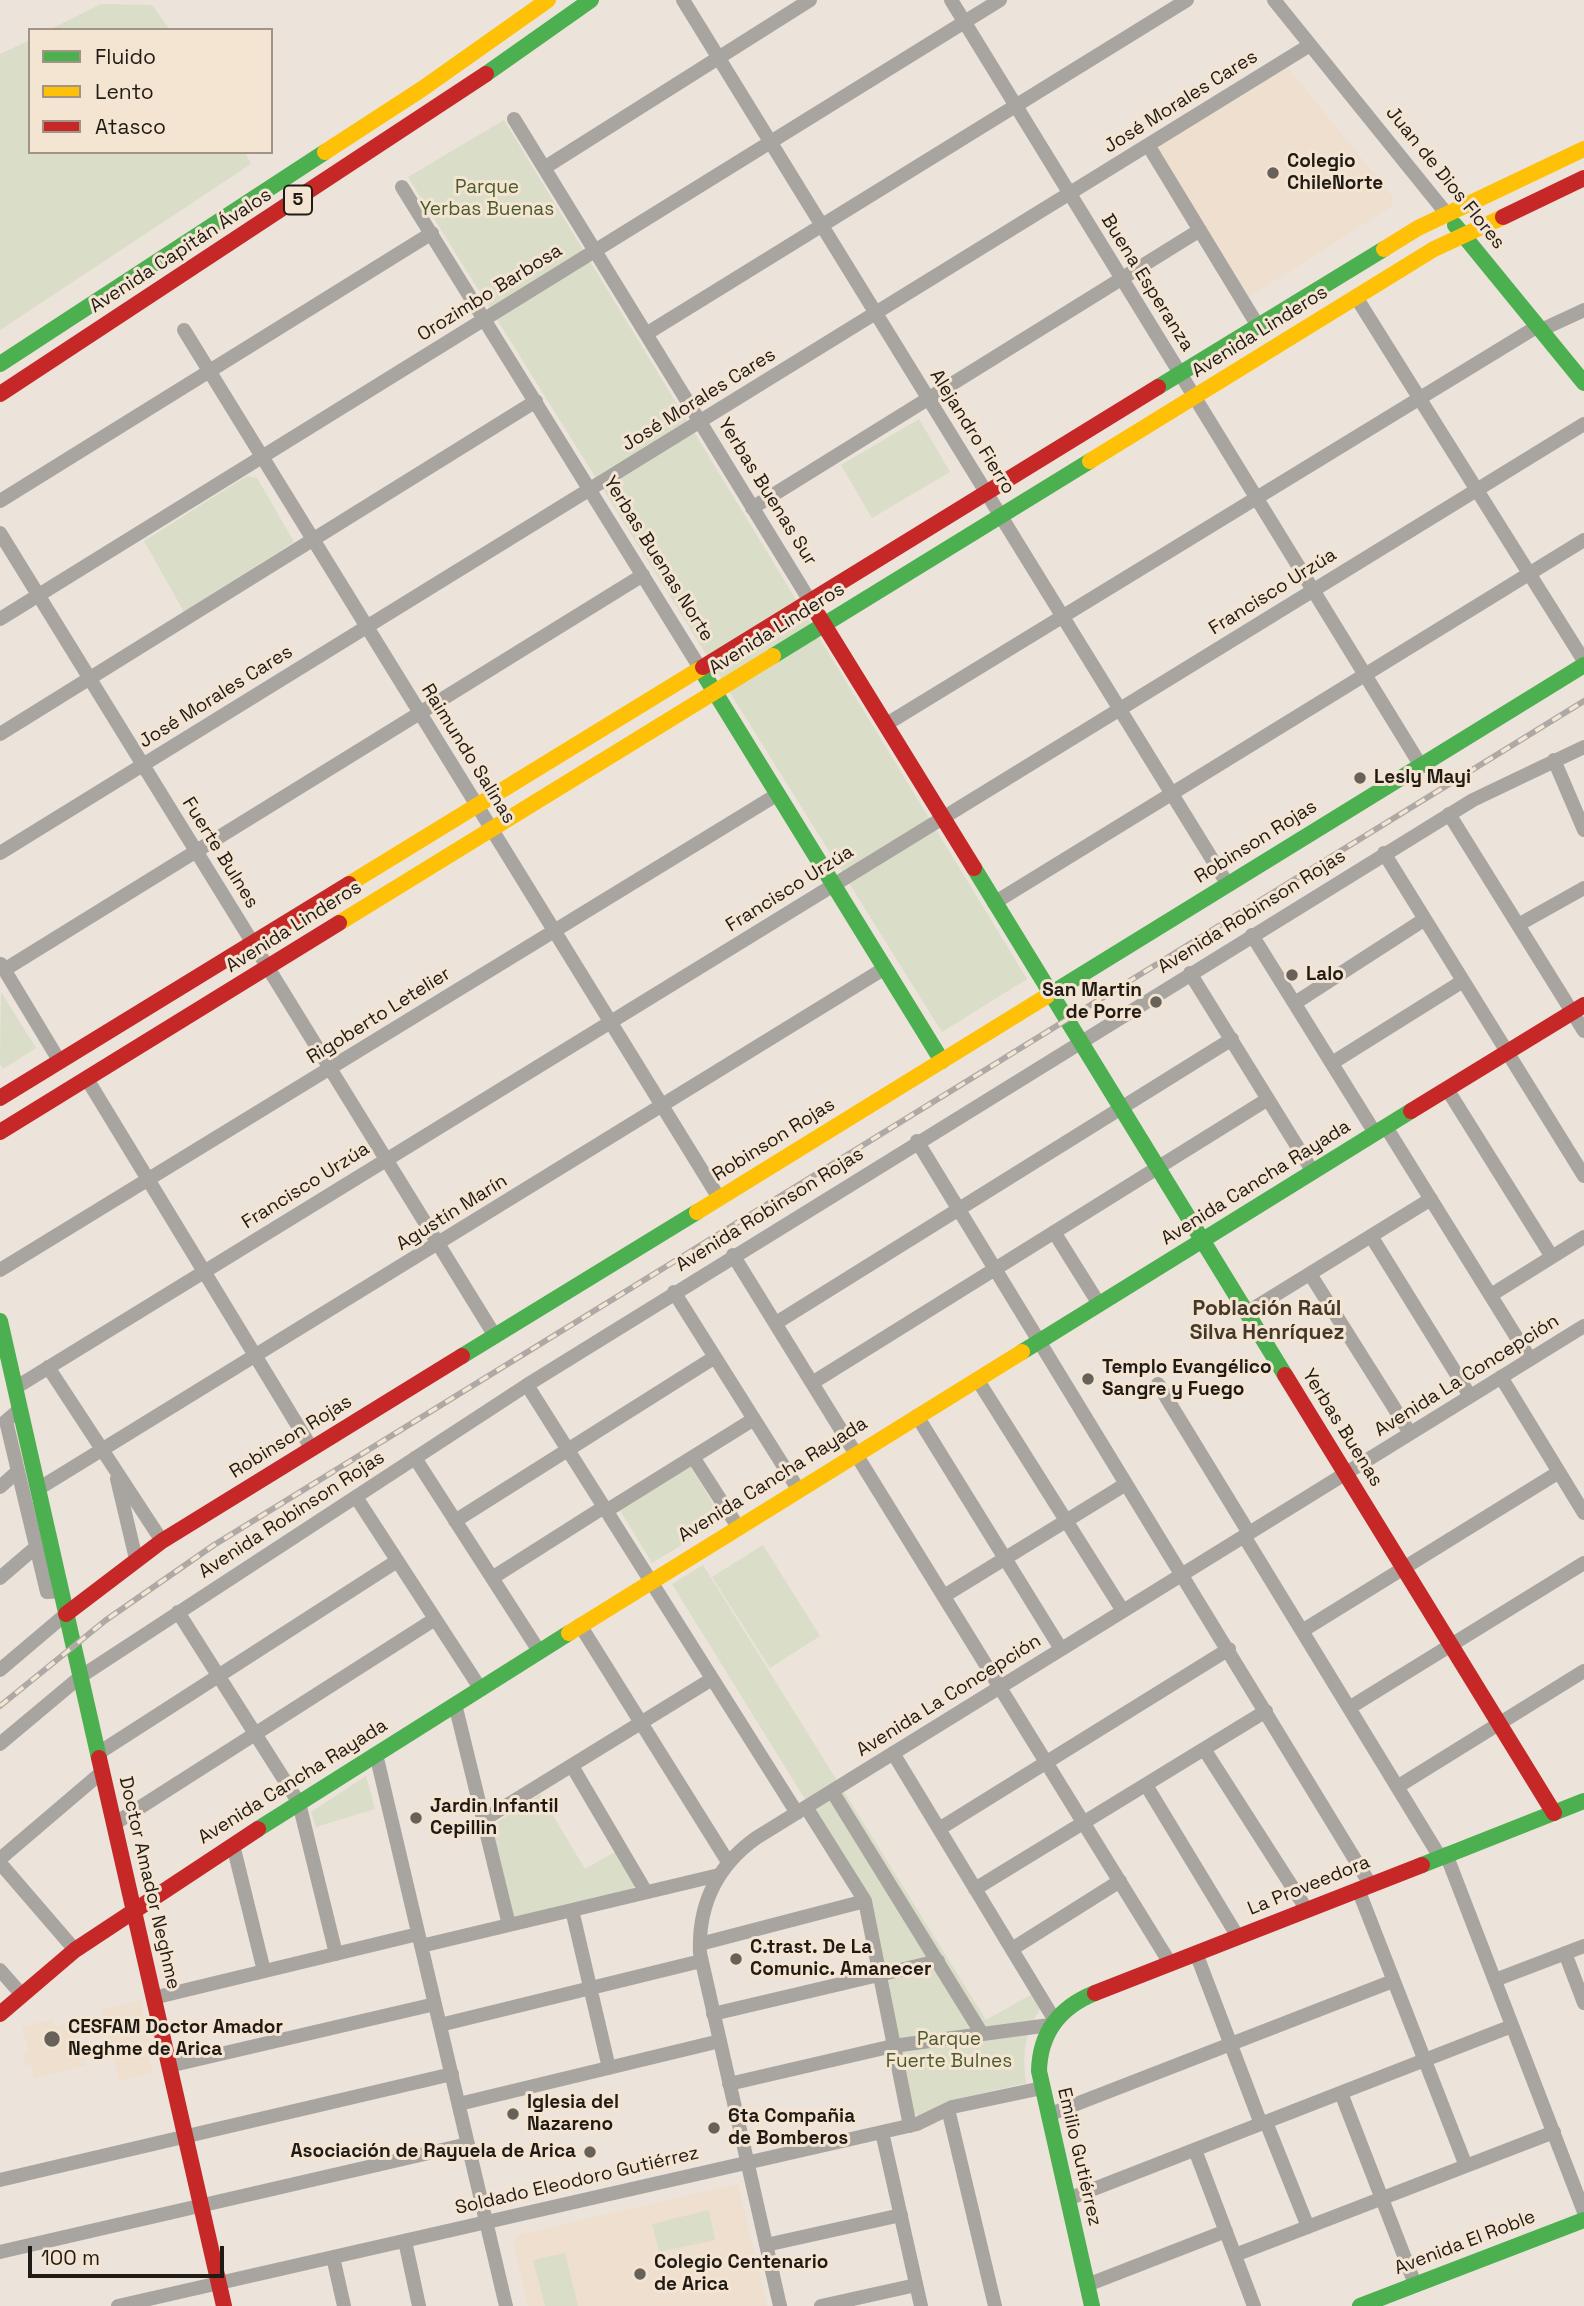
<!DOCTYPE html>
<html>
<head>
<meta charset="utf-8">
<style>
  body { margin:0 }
  #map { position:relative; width:1584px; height:2306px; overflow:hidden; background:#ece3da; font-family:"Space Grotesk",sans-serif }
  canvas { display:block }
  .legend { position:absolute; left:28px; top:28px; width:245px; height:126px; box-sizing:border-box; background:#f4e4d2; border:2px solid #a09486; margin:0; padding:9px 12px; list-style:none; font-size:21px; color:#211b15 }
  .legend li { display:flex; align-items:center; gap:14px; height:35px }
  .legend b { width:35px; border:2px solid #a09486 }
  .scale { position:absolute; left:28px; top:2246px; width:196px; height:32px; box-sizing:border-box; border:4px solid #211b15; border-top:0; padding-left:9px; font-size:21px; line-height:24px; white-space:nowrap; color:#211b15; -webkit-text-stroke:5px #f4e4d2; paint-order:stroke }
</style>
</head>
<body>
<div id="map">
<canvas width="1584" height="2306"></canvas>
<ul class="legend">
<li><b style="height:9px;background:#4caf50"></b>Fluido</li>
<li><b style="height:9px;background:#ffc107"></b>Lento</li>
<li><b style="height:9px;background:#c62828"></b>Atasco</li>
</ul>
<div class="scale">100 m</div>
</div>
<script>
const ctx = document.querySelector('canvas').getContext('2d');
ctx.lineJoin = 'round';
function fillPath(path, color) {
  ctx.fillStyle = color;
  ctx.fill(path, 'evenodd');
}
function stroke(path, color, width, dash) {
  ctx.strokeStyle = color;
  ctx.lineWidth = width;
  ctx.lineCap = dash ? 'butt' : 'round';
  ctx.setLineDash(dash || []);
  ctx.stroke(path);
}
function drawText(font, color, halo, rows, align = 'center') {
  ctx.font = font + ' "Space Grotesk",sans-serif';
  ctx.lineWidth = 6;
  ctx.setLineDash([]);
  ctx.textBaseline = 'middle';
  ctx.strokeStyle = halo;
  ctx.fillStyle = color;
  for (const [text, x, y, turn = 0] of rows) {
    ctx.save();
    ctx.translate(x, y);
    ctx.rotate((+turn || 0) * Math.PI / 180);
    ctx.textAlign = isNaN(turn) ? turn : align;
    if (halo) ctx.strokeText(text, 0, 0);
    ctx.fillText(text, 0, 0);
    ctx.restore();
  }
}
fillPath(new Path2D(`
  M1286,65L1392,196V206L1249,297L1158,150L1162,140Z
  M140,2000L154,2057L149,2059L153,2073L119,2081L101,2010Z
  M53,2019L55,2026L75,2021L86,2065L34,2079L31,2064L26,2065L23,2054L29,2052L22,2027Z
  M738,2184L767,2306H528L513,2242L517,2235Z`), '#efdfce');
fillPath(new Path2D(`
  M101,4L152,5L170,30H49Z
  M30,40V152H245L251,164L0,330V54Z
  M504,120L1027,979L942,1032L408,177Z
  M919,419L950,472L872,518L841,465Z
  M247,476L257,478L294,542L184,612L144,541Z
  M1,992L36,1048L3,1069L0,1064Z
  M690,1466L723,1520L652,1563L619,1509Z
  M763,1545L820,1636L770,1668L712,1577Z
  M703,1565L986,2020L1034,1993L1042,2006C1025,2033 1022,2051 1026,2083L948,2101L918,2117L913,2110L866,1898L672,1584Z
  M366,1776L375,1809L316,1827L311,1812Z
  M540,1794L585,1869L615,1852L636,1886L626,1892L512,1918L491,1830L496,1823Z
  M709,2210L715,2240L659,2252L652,2224Z
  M565,2253L578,2306H545L533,2260Z`), '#daddc8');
stroke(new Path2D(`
  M683,0L1228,885
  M951,0L1421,766
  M1274,0L1446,213
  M514,119L810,601
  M1148,145L1258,326
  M544,168L810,0
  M402,187L700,668
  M1356,297L1584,661
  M184,330L719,1198
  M1541,330L1584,310
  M646,334L1187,0
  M0,501L432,233
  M752,508L1200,230
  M0,533L495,1336
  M0,619L1000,0
  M885,725L1538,326
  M0,734L536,401
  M1554,760L1584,830
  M1449,814L1584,1031
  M0,853L1310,45
  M1384,853L1584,1176
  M994,903L1584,540
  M1518,925L1584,888
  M1252,935L1375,1133
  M1,964L60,1062
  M4,970L643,575
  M1190,973L1313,1172
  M1295,1003L1425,919
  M1332,1063L1463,981
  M87,1079L312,1449
  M1447,1089L1552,1257
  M1386,1127L1530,1359
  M917,1141L1370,1884
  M1054,1232L1099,1304
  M1371,1236L1470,1396
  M733,1255L1170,1963
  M0,1270L778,794
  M1310,1274L1410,1433
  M674,1292L798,1489
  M1491,1295L1584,1237
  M1246,1313L1431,1199
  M776,1323L1232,1039
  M48,1367L162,1541
  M1501,1377L1584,1513
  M977,1379L1123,1611
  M812,1383L1268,1099
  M1158,1384L1249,1533
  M527,1385L797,1813
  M15,1388L1584,424
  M20,1409L6,1421L47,1592L61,1591
  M917,1416L1061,1649
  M693,1457L738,1527
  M415,1458L539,1651
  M117,1479L136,1559
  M0,1487L18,1471
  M38,1489L885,968
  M356,1497L480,1688
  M606,1511L754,1419
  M455,1521L715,1357
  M1244,1536L1440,1857
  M0,1578L36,1547
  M492,1578L604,1507
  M944,1596L1126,1484
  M178,1612L299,1803L336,1954
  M580,1625L728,1862
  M1302,1631L1559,1472
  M0,1670L66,1614
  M455,1704L509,1925
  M1349,1708L1584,1563
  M0,1744L80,1677L527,1385L1473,800L1584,747
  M1204,1749L1307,1910
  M893,1753L1054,2019
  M97,1754L397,1561
  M376,1754L506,2306
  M572,1766L646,1892
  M1146,1785L1238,1937
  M1397,1787L1584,1671
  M832,1791L982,2034
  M806,1807L865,1901L910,2126
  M483,1820L712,1679
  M114,1824L435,1619
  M939,1829L1229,1649
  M233,1845L264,1971
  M1446,1854L1584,2212
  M0,1859L102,1772
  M0,1863L75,1950
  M975,1889L1266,1711
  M1358,1889L1466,2166
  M572,1910L609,2068
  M700,1944L865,1901
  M421,1946L719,1875
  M1012,1949L1120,1881
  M1196,1953L1261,2124
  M1565,1953L1584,2003
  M0,1970L22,1995
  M1495,1980L1584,1946
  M153,1998L418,1934
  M713,2014L938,1961
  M440,2025L701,1961
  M169,2066L435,2004
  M729,2084L893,2046L1050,2025
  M1341,2093L1415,2284
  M459,2104L720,2041
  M948,2109L995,2306
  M1048,2115L1393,1981
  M1266,2122L1308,2227
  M882,2132L921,2306
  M1195,2150L1254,2306
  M0,2180L452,2074
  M1068,2199L1512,2026
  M405,2241L419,2306
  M766,2245L901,2215
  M0,2252L468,2144
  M1235,2255L1554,2132
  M333,2257L344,2306
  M1087,2285L1226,2231
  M118,2306L917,2124L952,2107L1042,2088
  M780,2306L700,1953C698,1904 717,1866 756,1838L1584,1326
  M821,2306L916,2285`), '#a8a5a1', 14);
stroke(new Path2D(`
  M486,74L591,0
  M1455,225L1584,383
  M0,364L325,152
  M1158,387L1384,249
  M773,656L1090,461
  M700,668L942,1061
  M974,868L1285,1375
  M1047,996L1584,665
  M0,1321L99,1758
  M1022,1352L1411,1111
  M462,1356L697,1212
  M258,1829L569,1633
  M1422,1865L1584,1801
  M1092,2306L1039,2071C1040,2032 1060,2007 1095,1993
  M1360,2306L1584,2220`), '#4caf50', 16);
stroke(new Path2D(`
  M325,152L422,89L548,0
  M1384,249L1418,228L1584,149
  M1090,461L1434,249L1503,217
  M349,884L703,667
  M339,923L773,656
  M697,1212L1047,996
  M569,1633L1022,1352`), '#ffc107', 16);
stroke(new Path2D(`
  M1503,217L1584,178
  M0,394L486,74
  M818,615L974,868
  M703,667L1158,387
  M0,1098L349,884
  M1411,1111L1584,1005
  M0,1132L339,923
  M1285,1375L1554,1813
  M66,1614L162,1541L462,1356
  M99,1758L224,2306
  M1095,1993L1422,1865
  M0,2014L75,1950L258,1829`), '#c62828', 16);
const rail = new Path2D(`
  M0,1706L106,1620L214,1545L1584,701`);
stroke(rail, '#aea9a4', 6);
stroke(rail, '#f4e4d2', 3.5, [10]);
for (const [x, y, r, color] of [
  [1273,173,7,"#68615a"],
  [1360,778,7,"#68615a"],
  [1292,975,7,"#68615a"],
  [1156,1002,7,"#68615a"],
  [1088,1379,7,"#68615a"],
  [416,1818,7,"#68615a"],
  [736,1959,7,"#68615a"],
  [52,2039,9,"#68615a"],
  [513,2114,7,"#68615a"],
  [714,2128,7,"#68615a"],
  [590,2152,7,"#68615a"],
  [640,2274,7,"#68615a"]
]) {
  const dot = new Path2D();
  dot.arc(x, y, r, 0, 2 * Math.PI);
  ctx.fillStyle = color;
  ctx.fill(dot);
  stroke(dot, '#f4e4d2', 2.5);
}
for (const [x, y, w] of [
  [298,200,28]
]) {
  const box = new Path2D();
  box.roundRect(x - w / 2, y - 14.5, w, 29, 5);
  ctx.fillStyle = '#f4e4d2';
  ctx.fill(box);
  stroke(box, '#211b15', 2);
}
drawText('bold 18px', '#211b15', null, [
  ["5",298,200]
]);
drawText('19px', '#211b15', '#f4e4d2', [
  ["José Morales Cares",1181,102,-32],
  ["Juan de Dios Flores",1445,178,51],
  ["Avenida Capitán Ávalos",181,251,-33],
  ["Buena Esperanza",1147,283,58],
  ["Orozimbo Barbosa",490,293,-32],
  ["Avenida Linderos",1260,332,-32],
  ["José Morales Cares",699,400,-32],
  ["Alejandro Fierro",972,432,58],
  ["Yerbas Buenas Sur",767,492,58],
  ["Yerbas Buenas Norte",658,559,58],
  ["Francisco Urzúa",1273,592,-32],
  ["Avenida Linderos",777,629,-32],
  ["José Morales Cares",216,697,-32],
  ["Raimundo Salinas",468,754,58],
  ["Robinson Rojas",1256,842,-32],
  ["Fuerte Bulnes",220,853,58],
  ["Francisco Urzúa",790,889,-32],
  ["Avenida Robinson Rojas",1252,912,-32],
  ["Avenida Linderos",294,927,-32],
  ["Rigoberto Letelier",379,1016,-32],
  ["Robinson Rojas",774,1140,-32],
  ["Avenida Cancha Rayada",1256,1183,-32],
  ["Francisco Urzúa",306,1186,-32],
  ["Avenida Robinson Rojas",770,1210,-32],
  ["Agustín Marín",452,1213,-32],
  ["Avenida La Concepción",1467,1376,-32],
  ["Yerbas Buenas",1342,1428,58],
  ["Robinson Rojas",291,1437,-32],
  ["Avenida Cancha Rayada",773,1480,-32],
  ["Avenida Robinson Rojas",292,1515,-33],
  ["Avenida La Concepción",949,1696,-32],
  ["Avenida Cancha Rayada",293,1782,-32],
  ["Doctor Amador Neghme",149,1883,77],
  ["La Proveedora",1309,1886,-22],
  ["Emilio Gutiérrez",1079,2157,77],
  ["Soldado Eleodoro Gutiérrez",577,2181,-13],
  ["Avenida El Roble",1465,2243,-21]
]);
drawText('bold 19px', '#211b15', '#f4e4d2', [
  ["Colegio",1287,162],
  ["ChileNorte",1287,184],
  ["Lesly Mayi",1374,778],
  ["Lalo",1306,975],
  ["San Martin",1142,991,"right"],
  ["de Porre",1142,1013,"right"],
  ["Templo Evangélico",1102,1368],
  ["Sangre y Fuego",1102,1390],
  ["Jardin Infantil",430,1807],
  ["Cepillin",430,1829],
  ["C.trast. De La",750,1948],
  ["Comunic. Amanecer",750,1970],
  ["CESFAM Doctor Amador",68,2028],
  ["Neghme de Arica",68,2050],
  ["Iglesia del",527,2103],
  ["Nazareno",527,2125],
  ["6ta Compañia",728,2117],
  ["de Bomberos",728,2139],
  ["Asociación de Rayuela de Arica",576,2152,"right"],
  ["Colegio Centenario",654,2263],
  ["de Arica",654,2285]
], 'left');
drawText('19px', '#4a5c2c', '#f4e4d2', [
  ["Parque",487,188],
  ["Yerbas Buenas",487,210],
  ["Parque",949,2040],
  ["Fuerte Bulnes",949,2062]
]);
drawText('bold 21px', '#44382a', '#f4e4d2', [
  ["Población Raúl",1267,1309],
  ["Silva Henríquez",1267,1333]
]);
</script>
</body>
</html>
